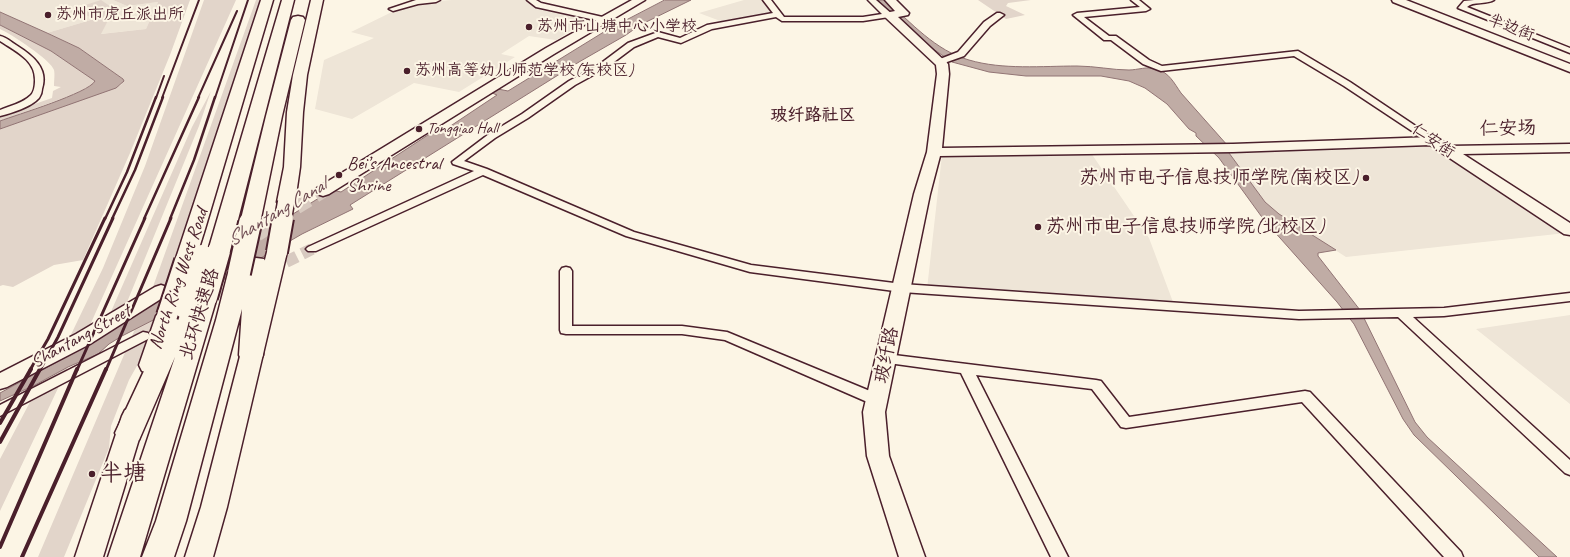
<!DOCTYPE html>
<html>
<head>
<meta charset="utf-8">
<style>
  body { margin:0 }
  canvas { display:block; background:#fcf5e5 }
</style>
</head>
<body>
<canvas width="1570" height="557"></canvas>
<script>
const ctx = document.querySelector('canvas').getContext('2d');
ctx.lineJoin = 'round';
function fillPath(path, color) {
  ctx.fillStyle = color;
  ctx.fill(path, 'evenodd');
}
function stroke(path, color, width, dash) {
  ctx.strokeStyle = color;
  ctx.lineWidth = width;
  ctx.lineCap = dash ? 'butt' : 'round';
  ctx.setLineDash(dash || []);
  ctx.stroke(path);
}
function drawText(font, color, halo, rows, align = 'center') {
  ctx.font = font + ' Caveat,"LXGW WenKai TC",sans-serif';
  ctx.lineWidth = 4;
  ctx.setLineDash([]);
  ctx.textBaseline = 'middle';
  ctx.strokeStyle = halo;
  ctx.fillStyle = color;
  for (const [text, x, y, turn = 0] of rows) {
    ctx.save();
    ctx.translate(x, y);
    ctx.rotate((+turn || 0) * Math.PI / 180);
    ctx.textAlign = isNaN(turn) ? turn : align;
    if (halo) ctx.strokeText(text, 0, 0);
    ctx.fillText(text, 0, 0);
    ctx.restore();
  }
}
fillPath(new Path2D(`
  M0,0H113L127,6L158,2L146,29L100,34L114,9H74L94,19L47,33L0,12Z
  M452,0H536L544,3L540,5L593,17L556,40L529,36L501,54L515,57L459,92L414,83L352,119L315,109L324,60L374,38L351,32L396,10L423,2Z
  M744,0H763L778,15L731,25L699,13Z
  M1432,145L1566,233L1346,257L1279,214L1265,202L1229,153Z
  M1091,153L1149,238L1176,310L927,289L942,155Z
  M1570,315V404L1476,329Z`), '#eee5d7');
fillPath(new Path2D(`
  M101,0L114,9L101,34L146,29L158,2L127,6L113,0H190L170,55L130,153L83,260L54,265L13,287L3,285L0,286V129L121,85L124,80L123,79L79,48L47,33L94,19L73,9Z
  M204,0H236L86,334L65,347L103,268L145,166Z
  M256,0H263L172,282L150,295Z
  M978,0H1031L1008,3L1006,6L1025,15L1006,19Z
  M0,25L51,51L95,81V83L75,94L0,121V116L52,98L53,91L61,87L54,86C54,81 55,74 54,70C51,60 11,34 0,29Z
  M211,91L199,126L123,312L106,323L192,127Z
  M155,319L143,355L129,380L111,426L109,448L64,557H38L135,329Z
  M68,367L0,511V459L40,383Z`), '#e2d5ca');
const water = new Path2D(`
  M665,0H691L640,25L626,35L579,62L350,205L353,209L302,234L163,315L122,336L109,344L98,354L68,367L35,385L0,401V393L86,346L148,302L163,294L332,190L341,192L437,129L443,131L497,95L492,93L498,89L508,91L607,30Z
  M878,0H886C910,22 936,51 969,60C1003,70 1042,66 1077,66C1095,66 1112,70 1129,70C1137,70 1148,66 1156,69C1169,72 1174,83 1181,93L1228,146L1229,153L1265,202L1279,214L1336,250L1318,253V256L1360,310L1415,422L1427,437L1557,557H1539L1414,435L1403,419L1354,324L1337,302L1264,220L1219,158L1196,136V133L1189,129L1167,104L1145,88L1129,81L1101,76H1026L989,72L952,62L926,44Z
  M0,12L47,33L79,48L123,79L124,81L116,88L0,129V121C16,115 89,93 95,81L51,51L0,25Z`);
fillPath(water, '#c0aca5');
stroke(water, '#917474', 1);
stroke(new Path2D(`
  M270,270L312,249
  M203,305L236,288`), '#d8cac0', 12, [12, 6]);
stroke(new Path2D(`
  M278,219L323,191`), '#d8cac0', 14, [14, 8]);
stroke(new Path2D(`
  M210,261L280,218`), '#d8cac0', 18, [18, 9]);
const street = new Path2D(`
  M416,0H440L436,2L418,4L393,11L389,9Z
  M527,0H536L541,3L607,18L608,20L604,22L536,7Z
  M763,0H771L784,17H863L882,14L868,0H876L893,15L889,17L863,21H782L776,17L712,29L681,43L658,37L634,47L606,68L575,85L528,118L495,138L464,161L487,169L634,232L751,265L902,284L1299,311L1444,308L1570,293V301L1444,316L1413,317L1570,460V475L1565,473L1398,317L1299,319L902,292L750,272L626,236L483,175L316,251H308L306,249L308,247L474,171L453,164L452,162L489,134L522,114L569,81L600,64L628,43L658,32L680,38L707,25L773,13Z
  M1131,0H1139L1150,9L1146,11L1084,17L1109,36H1116L1149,60L1162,66L1298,51L1350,82L1438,141L1436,143H1430L1344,86L1294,56L1161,71L1143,64L1111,40H1104L1073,15L1077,13L1140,7Z
  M1474,0H1494C1486,5 1473,1 1467,7L1570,48V53L1458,8L1464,1Z
  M997,13H1000L1004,15L990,26L964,56L947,62L945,66H939L938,64L940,59L958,52L984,22Z
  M0,36C6,37 11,42 16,45C32,55 49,68 42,89C42,91 41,95 39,98C31,107 12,113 0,116V110C10,106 23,103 31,95C34,92 35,85 35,81C36,60 15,51 0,41Z
  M566,267L570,268L572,271V326H682L727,332L882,396L884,400L882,404L877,405L872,404L725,340L682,334H566L561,333L560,330V271L562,268Z
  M143,332L148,333L150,336L148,339L0,416V405Z
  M886,354L1096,380L1101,381L1129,417L1305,391L1310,392L1461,552L1463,557H1444L1302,402L1126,428L1121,427L1092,389L976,375L1068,557H1051L961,373L881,362L879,359L881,356Z`);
const secondary = new Path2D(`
  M632,0H645L554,54L329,194L323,196L317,194L315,191L317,188L546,48Z
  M885,0H896L909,13L908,15L898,17L948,64L949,74L942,148L1233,144L1433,137L1438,138L1450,146L1570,144V152L1463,154L1570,223V235L1564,234L1430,145L1233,152L940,156L930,194L885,412L889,456L925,557H899L867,456L863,412L914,194L927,152L937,74L936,65L885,17L884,15L885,13L895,11Z
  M1392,0H1406L1570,64V72L1393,2Z
  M161,285L167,287L170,291L167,295L90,344L7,387L0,389V373L76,334L155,287Z`);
const primary = new Path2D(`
  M261,0H273L205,229L195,261L192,265L185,267L178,265L175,261Z
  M311,0H323L307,75L303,112L300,167L295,202L292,206L286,207L280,206L277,202L284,167L287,112L293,75Z
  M277,246L284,248L287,252L227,507L213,557H185L201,507L267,252L270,248Z
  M167,309L174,311L178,316L161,365L158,371L150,373L142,371L139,365L156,316L160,311Z
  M134,407L143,410L146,416L103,557H75L122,416L125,410Z`);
const highway = new Path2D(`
  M282,0H294L230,251L226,255L219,257L212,255L208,251Z
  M298,16L303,17L305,20L282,116L260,223L257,227L250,229L243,227L240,223L266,116L291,20L293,17Z
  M256,258L264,259L267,264L263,355L260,361L251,363L242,361L239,355L242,309L186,521L174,557H142L156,521L216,320L228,273L231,268L239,266L245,268L248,259Z
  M206,290L214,292L217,297L140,557H108L175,357L139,440L129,443L119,440L115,433L174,307L177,302L185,300L193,302L198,292Z`);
stroke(street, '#4a1f2b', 3);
stroke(secondary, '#4a1f2b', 3);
stroke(primary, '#4a1f2b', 3);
stroke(highway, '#4a1f2b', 3);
fillPath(street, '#fcf5e5');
fillPath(secondary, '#fcf5e5');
fillPath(primary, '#fcf5e5');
fillPath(highway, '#fcf5e5');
stroke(new Path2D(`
  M156,98L164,76
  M162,98L199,0
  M198,98L237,11
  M215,98L248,0`), '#4a1f2b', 2);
stroke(new Path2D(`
  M105,219L127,172L156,97
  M112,219L135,170L163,97
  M144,219L199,97
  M170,219L194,160L215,97`), '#4a1f2b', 2.5);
stroke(new Path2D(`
  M30,370L48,339L105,218
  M40,370L58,337L113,218
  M77,370L145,218
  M106,370L171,218`), '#4a1f2b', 3);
stroke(new Path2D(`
  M0,423L31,369
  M0,442L40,369
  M0,547L77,369
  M22,557L106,369`), '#4a1f2b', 4);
const primaryBridgeFar1 = new Path2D(`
  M283,219L286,202`);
const primaryBridge = new Path2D(`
  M277,252L283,218
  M167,316L185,261`);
const highwayBridge = new Path2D(`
  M239,273L250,223
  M206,297L219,251
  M185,307L202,256`);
stroke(primaryBridgeFar1, '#4a1f2b', 19, []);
stroke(primaryBridge, '#4a1f2b', 24, []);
stroke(highwayBridge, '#4a1f2b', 26, []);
stroke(primaryBridgeFar1, '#fcf5e5', 16);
stroke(primaryBridge, '#fcf5e5', 20);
stroke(highwayBridge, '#fcf5e5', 22);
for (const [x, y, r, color] of [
  [48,15,4,"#4a1f2b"],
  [529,27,4,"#4a1f2b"],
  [407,71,4,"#4a1f2b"],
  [419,129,4,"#4a1f2b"],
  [339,175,4,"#4a1f2b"],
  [1366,178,4,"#4a1f2b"],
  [1038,227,4,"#4a1f2b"],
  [92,474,4,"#4a1f2b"]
]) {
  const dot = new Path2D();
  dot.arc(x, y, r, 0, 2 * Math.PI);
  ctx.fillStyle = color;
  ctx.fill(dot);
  stroke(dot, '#fcf5e5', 1.5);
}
drawText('16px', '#4a1f2b', '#fcf5e5', [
  ["苏州市虎丘派出所",56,15],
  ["苏州市山塘中心小学校",537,27],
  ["苏州高等幼儿师范学校(东校区)",415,71],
  ["Tongqiao Hall",427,129]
], 'left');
drawText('16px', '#4a1f2b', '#fcf5e5', [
  ["半边街",1511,28,21],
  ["仁安街",1433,141,34]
]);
drawText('bold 17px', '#4a1f2b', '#fcf5e5', [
  ["玻纤路社区",813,116]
]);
drawText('19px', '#4a1f2b', '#fcf5e5', [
  ["仁安场",1508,129,-1],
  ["North Ring West Road",179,279,-71],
  ["北环快速路",200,314,-73],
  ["Shantang Street",81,337,-29],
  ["玻纤路",887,355,-78]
]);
drawText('19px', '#4a1f2b', '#fcf5e5', [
  ["Bei’s Ancestral",347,164],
  ["Shrine",347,186],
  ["苏州市电子信息技师学院(南校区)",1358,178,"right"],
  ["苏州市电子信息技师学院(北校区)",1046,227]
], 'left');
drawText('italic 20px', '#6d4950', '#fcf5e5', [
  ["Shantang Canal",277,213,-31]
]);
drawText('23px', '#4a1f2b', '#fcf5e5', [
  ["半塘",100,474]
], 'left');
</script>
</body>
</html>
